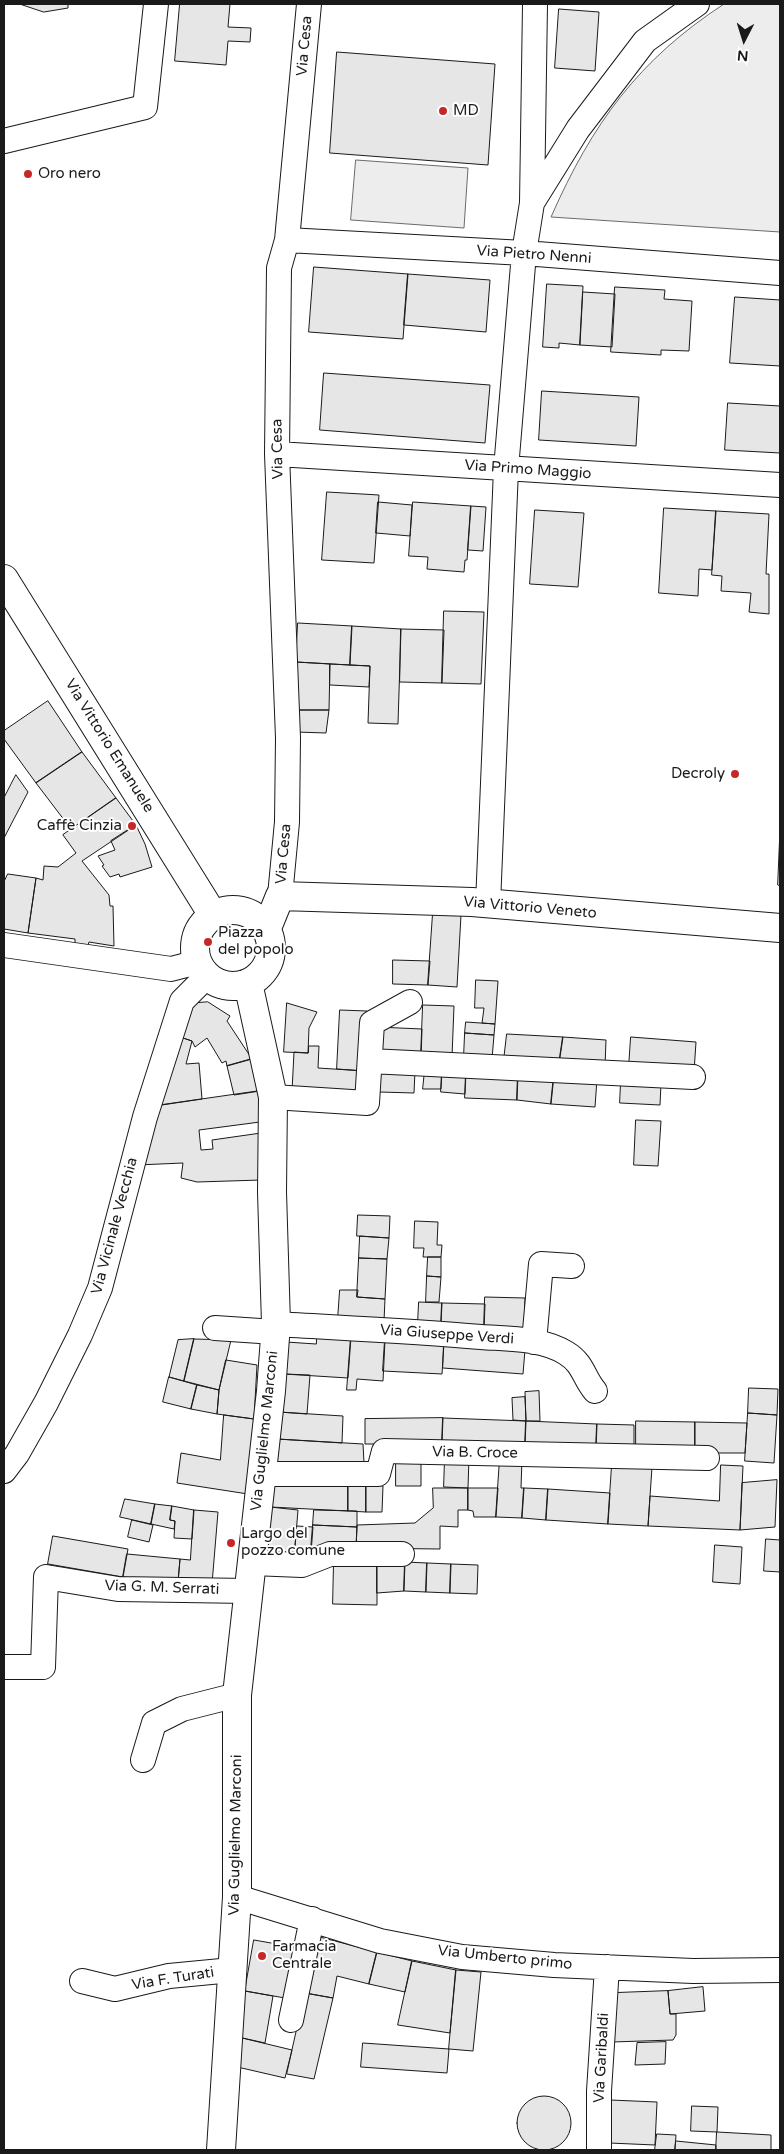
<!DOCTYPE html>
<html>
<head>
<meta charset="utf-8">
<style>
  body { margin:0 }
  #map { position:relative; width:784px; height:2154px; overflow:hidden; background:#fff; font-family:"Varela Round",sans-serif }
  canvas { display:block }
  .frame { position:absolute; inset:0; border:5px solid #1a1a1a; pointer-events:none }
  .north { position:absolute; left:719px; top:15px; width:50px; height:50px; -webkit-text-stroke:4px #fff; paint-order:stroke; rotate:185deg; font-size:14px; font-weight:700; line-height:20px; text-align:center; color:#1a1a1a }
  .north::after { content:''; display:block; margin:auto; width:18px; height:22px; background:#1a1a1a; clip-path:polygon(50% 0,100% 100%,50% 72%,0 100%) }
</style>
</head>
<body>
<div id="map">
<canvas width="784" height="2154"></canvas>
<div class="frame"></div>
<div class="north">N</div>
</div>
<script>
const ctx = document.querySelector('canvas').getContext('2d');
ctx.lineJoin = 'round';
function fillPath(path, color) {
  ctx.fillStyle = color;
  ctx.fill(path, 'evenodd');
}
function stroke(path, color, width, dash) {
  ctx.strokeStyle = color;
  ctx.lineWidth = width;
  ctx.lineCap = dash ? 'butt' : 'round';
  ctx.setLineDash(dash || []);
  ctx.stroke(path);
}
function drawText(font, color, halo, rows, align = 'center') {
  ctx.font = font + ' "Varela Round",sans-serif';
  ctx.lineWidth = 4;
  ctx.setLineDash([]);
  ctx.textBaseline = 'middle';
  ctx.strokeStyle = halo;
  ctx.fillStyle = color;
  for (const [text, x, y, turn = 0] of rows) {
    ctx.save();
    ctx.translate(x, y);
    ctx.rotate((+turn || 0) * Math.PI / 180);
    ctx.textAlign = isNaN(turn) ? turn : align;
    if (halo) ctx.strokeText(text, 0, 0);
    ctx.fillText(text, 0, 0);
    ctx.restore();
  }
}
const green = new Path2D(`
  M724,4H780V232L551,217C592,124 638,60 724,4Z
  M356,160L468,168L464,228L351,220Z`);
fillPath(green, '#ededed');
stroke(green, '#6a6a6a', 1);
const building = new Path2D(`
  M20,4H68V8L44,12Z
  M180,4H230L228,27L251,28L250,42L228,41L226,65L175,61Z
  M559,9L599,12L595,71L555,68Z
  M337,52L495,64L488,165L330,153Z
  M314,267L408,274L403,339L309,332Z
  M408,274L490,280L486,332L404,325Z
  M547,284L583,286L580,345L559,343V348L543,347Z
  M615,287L665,290L664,299L692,301L689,351L661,350V355L611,352Z
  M583,292L615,294L612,347L580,345Z
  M735,297L780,300V366L730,363Z
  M324,373L490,385L485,443L320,430Z
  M542,391L639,397L636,446L539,440Z
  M728,403L780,406V453L725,450Z
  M327,492L379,495L374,563L322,560Z
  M378,502L412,505L410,536L376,533Z
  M413,502L471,506L467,560H465L464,572L427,569L428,557L409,556Z
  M471,506L486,507L483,551L468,550Z
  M664,508L716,511L712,570L699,569L698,596L659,593Z
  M535,510L584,513L578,587L530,584Z
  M716,511L769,514L766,574H769V614L749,612L751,593L721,591L722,576L712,575Z
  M444,611L484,612L481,684L442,683Z
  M298,623L352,626L350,665L296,662Z
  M352,626L401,629L398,724L368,723L370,666L350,665Z
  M401,629L444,630L442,683L400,682Z
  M296,662L330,664L329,710H296Z
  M330,664L370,666L369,687L330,685Z
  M48,701L82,752L36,783L4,739V731Z
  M296,710H329L326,733L296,732Z
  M82,752L116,798L71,829L36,783Z
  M16,775L28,792L4,838V798Z
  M116,798L136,825L82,861L109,895L110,906H113L114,946L89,942L88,945L75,944V939L28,933L36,878L43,880L44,866L58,867L76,853L63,835Z
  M136,825L145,844L152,867L120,877L119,874L110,877L102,866L104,865L98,856L115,850L111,841Z
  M780,830V886L778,885Z
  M8,874L36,878L28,933L4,929V882Z
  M433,913L461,915L457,987L428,985Z
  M393,960L430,961L428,985L393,984Z
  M476,980L498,981L495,1024L482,1023L484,1008H475Z
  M208,1002L230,1016L227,1021L252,1059L227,1066L226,1061L222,1063L207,1038L195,1047L192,1041L180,1037L182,1021L196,1003Z
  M287,1003L317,1012L309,1028L308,1053L284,1052Z
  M423,1005L454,1006L452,1057L421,1056Z
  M340,1010L367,1011L365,1071L337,1069Z
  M466,1022L495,1024L494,1035L465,1033Z
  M377,1027L422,1029L421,1060L376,1058Z
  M465,1033L494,1035L492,1059L464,1056Z
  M507,1034L563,1037L559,1064L504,1060Z
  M180,1037L192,1041L186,1064L199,1063L202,1099L155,1106Z
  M563,1037L606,1040L605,1067L559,1064Z
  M631,1037L696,1042L694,1072L629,1067Z
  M309,1046H319L318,1068L365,1071L363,1095L292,1091L294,1052L308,1053Z
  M252,1059L260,1091L234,1095L227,1066Z
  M380,1069L415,1071L414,1093L379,1092Z
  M425,1070L442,1071L441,1089H423Z
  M442,1071L466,1072L465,1094L441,1092Z
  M466,1072L518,1075L517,1100L465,1098Z
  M518,1072L554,1075L551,1104L517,1100Z
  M554,1075L597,1079L595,1107L551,1104Z
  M621,1082L661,1084L660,1105L620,1103Z
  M260,1091V1122L199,1130L201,1150L213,1149L212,1140L261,1133V1180L197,1182L181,1178L183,1163L137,1165L155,1106Z
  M636,1120L661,1121L658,1166L634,1165Z
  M358,1215L390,1216L389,1238L357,1236Z
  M415,1221L438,1222L437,1245H442L441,1257H423L424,1248H414Z
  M360,1236L389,1238L387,1259L359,1258Z
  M428,1257H441V1277L427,1276Z
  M359,1258L387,1259L385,1299L357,1297Z
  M427,1276L441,1277L439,1302H426Z
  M340,1290H358L357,1297L385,1299L384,1321L338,1319Z
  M485,1297L525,1298L524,1331L484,1330Z
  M419,1302L442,1303L441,1324L418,1323Z
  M442,1303L485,1304L484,1330L441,1328Z
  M317,1335L351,1337L348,1378L284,1374L286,1342L316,1344Z
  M351,1337L385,1340L383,1381L357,1379L356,1390H347Z
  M194,1339L184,1381L169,1377L178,1340Z
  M194,1339L231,1340L219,1390L184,1381Z
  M385,1340L444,1343L442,1374L383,1371Z
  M444,1343L525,1350L523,1374L443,1368Z
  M226,1360L257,1365L254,1419L217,1414L219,1390Z
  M284,1374L310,1375L307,1414L279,1412Z
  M169,1377L197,1385L191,1409L163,1402Z
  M197,1385L219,1390L217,1414L191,1409Z
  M749,1388L778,1389L777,1415L748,1413Z
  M539,1391L540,1421H526L525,1392Z
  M525,1397L526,1421L513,1420L512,1398Z
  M279,1412L343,1416L342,1443L277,1439Z
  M748,1413L777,1415L774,1463L745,1461Z
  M224,1415L254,1419L248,1494L177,1483L181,1453L220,1460Z
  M443,1418L442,1444H365V1419Z
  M443,1418L526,1421L525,1447L442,1444Z
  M526,1421L597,1424L596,1450L525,1447Z
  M636,1421L695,1422V1453H636Z
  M695,1422L747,1423L745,1453H695Z
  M597,1424L634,1425V1451L596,1450Z
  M277,1439L363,1444L364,1463L273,1467Z
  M396,1455H421V1486H396Z
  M445,1457H469L468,1488L444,1487Z
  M500,1458L522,1459L521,1488H524L522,1518L496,1517Z
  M612,1465L652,1467L648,1526L608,1524Z
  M721,1465L743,1466L740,1530L648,1526L650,1496L719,1501Z
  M777,1480L775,1527L740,1530L742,1483Z
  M270,1481L348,1482V1511L270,1507Z
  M348,1482H366V1512L348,1511Z
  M366,1486H383L382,1512H366Z
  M433,1488H468V1510H458V1527L440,1526V1549L356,1548L357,1525L415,1523L433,1508Z
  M468,1488H498L496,1517H474L473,1511L468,1510Z
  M524,1488L548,1489L546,1520L522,1518Z
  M548,1489L610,1493L608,1524L546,1520Z
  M125,1499L155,1504L151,1524L120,1517Z
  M155,1504L172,1506L170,1520L175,1521L174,1529L151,1524Z
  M172,1506L194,1510L192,1539L174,1538L175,1521L170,1520Z
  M270,1507L298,1510L294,1558L266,1556Z
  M194,1510L218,1512L212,1584L178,1582L180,1559L190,1560Z
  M314,1510L357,1511V1527L313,1525Z
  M132,1520L153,1525L149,1542L128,1537Z
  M313,1525L357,1527L356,1548L311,1549Z
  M297,1526L313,1527L311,1553L295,1552Z
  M53,1536L128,1549L123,1577L48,1564Z
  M766,1539L780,1540V1572L764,1571Z
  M715,1545L742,1547L740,1584L713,1582Z
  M127,1554L180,1559L178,1582L123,1577Z
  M334,1560L377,1561V1605L333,1604Z
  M377,1561L405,1562L404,1591L377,1593Z
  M405,1562L427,1563L426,1592L404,1591Z
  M427,1563L451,1564L450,1593L426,1592Z
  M451,1564L478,1565L477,1594L450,1593Z
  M316,1936L377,1952L369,1984L337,1976L333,1998L305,1993Z
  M254,1940L294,1947L285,1998L245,1991Z
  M377,1952L412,1961L405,1992L369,1984Z
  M412,1961L456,1970L450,2033L398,2025Z
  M456,1970L481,1972L473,2051L449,2049Z
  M703,1987L705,2011L670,2014L668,1991Z
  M245,1991L273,1996L265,2043L238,2037Z
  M668,1991L670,2014H676V2035L673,2040L612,2042L615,1993Z
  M305,1993L333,1998L314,2079L287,2074Z
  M238,2037L292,2050L285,2078L233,2066Z
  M666,2042L665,2064L635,2065L637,2043Z
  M363,2043L449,2049L447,2073L361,2067Z
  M517 2123a27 27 0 1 1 54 0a27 27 0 1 1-54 0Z
  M610,2100L657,2102L655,2145L609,2143Z
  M692,2106L718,2107L717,2132L691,2131Z
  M717,2132L771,2135V2150H716Z
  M657,2134L676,2135L675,2150H655Z
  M676,2141L716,2145V2150H675Z`);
fillPath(building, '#e6e6e6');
stroke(building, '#1a1a1a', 1);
const street = new Path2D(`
  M4,141L145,107L156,4
  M532,203L578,129L645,41L697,4
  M287,240L524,253L780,273
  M277,454L780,485
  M280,896L287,822L288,738L277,454L279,268L287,240L309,4
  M488,904L506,469L524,253L532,203L535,4
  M4,945L171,969L198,962
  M370,1061L693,1077
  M273,1097L367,1103L372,1023L410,1002
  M276,1324C344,1328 413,1331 481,1337C508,1339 542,1338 566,1353C584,1364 583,1377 595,1391
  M215,1328L275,1332
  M534,1342L541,1264L572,1266
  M4,1471L17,1454L46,1403L80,1335L100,1288L145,1117L182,1001L207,976
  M261,1474H378L384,1451L707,1458
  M252,1563L302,1565L330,1554H402
  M4,1667H43L46,1577L118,1589L248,1591
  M143,1760L154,1723L182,1709L237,1695
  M237,1897L380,1941L462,1957L554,1965L693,1971L780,1970
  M82,1981L115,1989L169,1976L232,1970
  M291,2020L312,1919
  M599,2150V2091L607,1967`);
const secondary = new Path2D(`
  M4,579L213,915
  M195 948a38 38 0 1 1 76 0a38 38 0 1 1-76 0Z
  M267,928L280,896L472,902L780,928
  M221,2150L237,1897V1695L271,1391L276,1324L272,1192L273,1097L248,983`);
stroke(street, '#1a1a1a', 26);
stroke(secondary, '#1a1a1a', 30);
stroke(street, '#fff', 24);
stroke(secondary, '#fff', 28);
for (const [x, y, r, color] of [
  [443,111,5,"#c62828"],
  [28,174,5,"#c62828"],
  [735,774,5,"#c62828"],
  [132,826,5,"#c62828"],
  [208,942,5,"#c62828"],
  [231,1543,5,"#c62828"],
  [262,1956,5,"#c62828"]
]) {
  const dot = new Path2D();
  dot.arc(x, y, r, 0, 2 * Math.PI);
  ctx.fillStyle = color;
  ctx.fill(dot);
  stroke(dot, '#fff', 2);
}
drawText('15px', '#1a1a1a', '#fff', [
  ["Via Cesa",305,46,-85],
  ["Via Pietro Nenni",534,255,4],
  ["Via Cesa",278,449,-91],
  ["Via Primo Maggio",528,470,4],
  ["Via Vittorio Emanuele",109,746,58],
  ["Via Cesa",284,854,-85],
  ["Via Vittorio Veneto",530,908,5],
  ["Via Vicinale Vecchia",115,1226,-75],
  ["Via Giuseppe Verdi",447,1335,4],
  ["Via Guglielmo Marconi",265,1431,-84],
  ["Via B. Croce",475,1453,1],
  ["Via G. M. Serrati",162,1588,2],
  ["Via Guglielmo Marconi",236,1835,-89],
  ["Via Umberto primo",505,1958,6],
  ["Via F. Turati",173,1979,-9],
  ["Via Garibaldi",602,2058,-87]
]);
drawText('15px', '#1a1a1a', '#fff', [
  ["MD",453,111],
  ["Oro nero",38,174],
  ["Decroly",725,774,"right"],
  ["Caffè Cinzia",122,826,"right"],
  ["Piazza",218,933],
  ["del popolo",218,950],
  ["Largo del",241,1534],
  ["pozzo comune",241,1551],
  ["Farmacia",272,1947],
  ["Centrale",272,1964]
], 'left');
</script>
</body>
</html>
